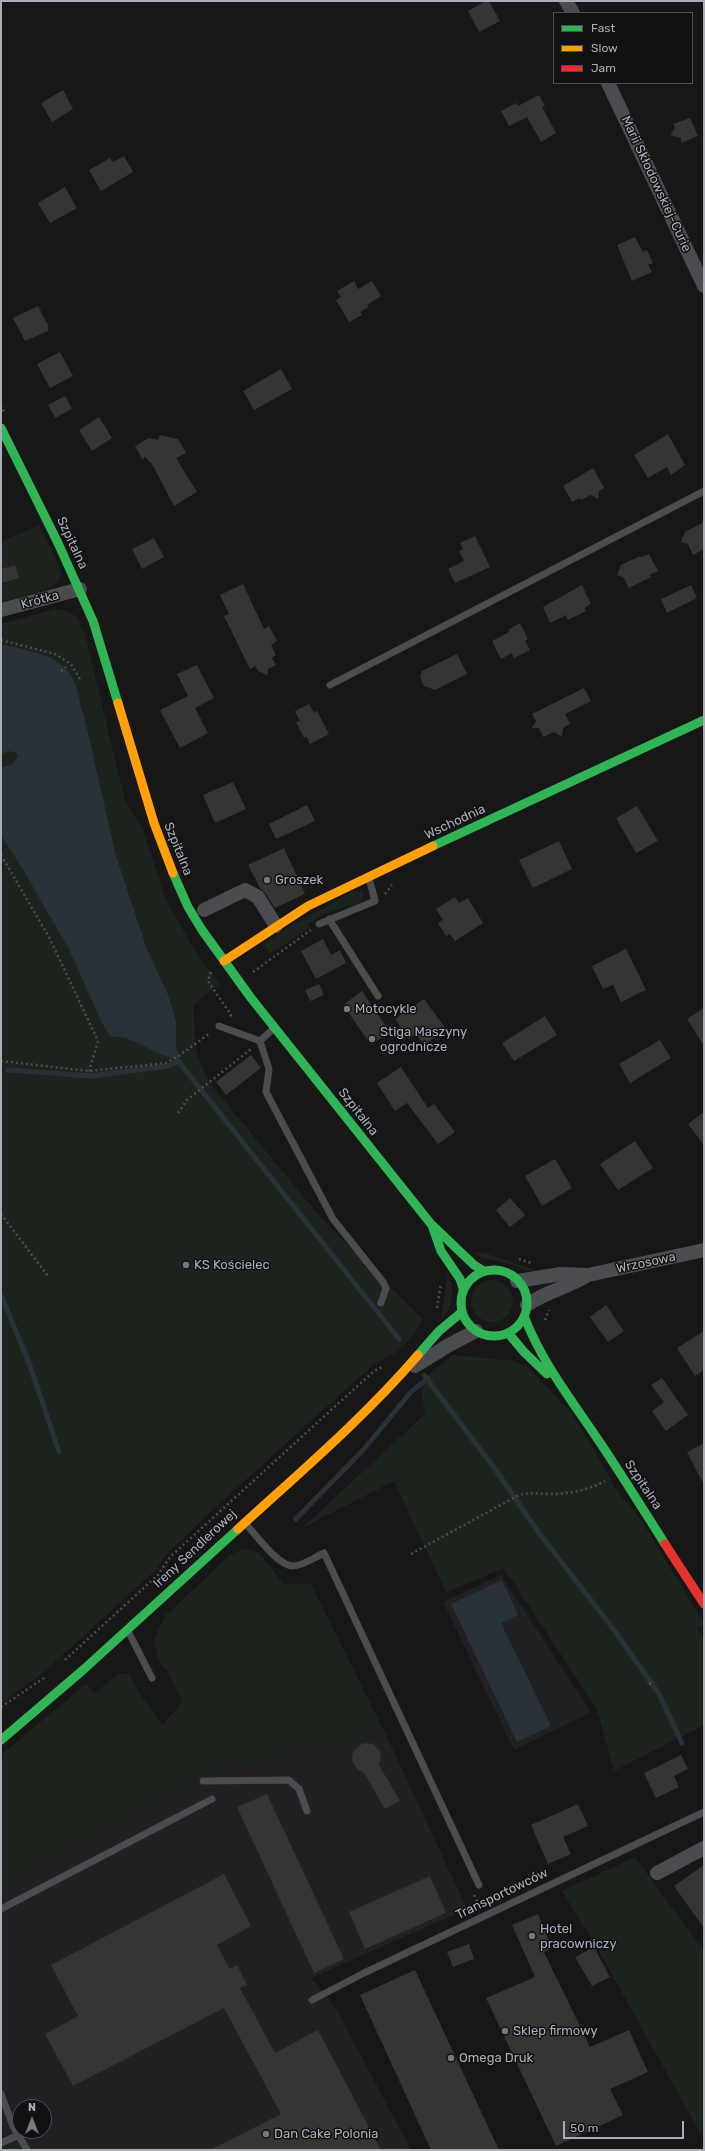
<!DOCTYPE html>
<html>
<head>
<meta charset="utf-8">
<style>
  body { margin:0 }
  #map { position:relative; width:705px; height:2151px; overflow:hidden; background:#171717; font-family:Rubik,sans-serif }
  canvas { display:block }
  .frame { position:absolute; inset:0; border:2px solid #a8adb8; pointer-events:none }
  .legend { position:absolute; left:553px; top:12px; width:140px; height:72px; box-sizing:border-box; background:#111113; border:1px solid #4d4f55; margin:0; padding:5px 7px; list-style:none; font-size:12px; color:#a8adb8 }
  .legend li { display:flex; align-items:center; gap:8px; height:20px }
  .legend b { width:20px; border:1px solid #4d4f55 }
  .north { position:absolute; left:12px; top:2099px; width:40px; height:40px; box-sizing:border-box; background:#111113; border:1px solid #4d4f55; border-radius:50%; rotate:0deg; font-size:11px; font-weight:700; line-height:16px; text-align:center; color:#a8adb8 }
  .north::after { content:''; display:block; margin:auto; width:14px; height:18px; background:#757880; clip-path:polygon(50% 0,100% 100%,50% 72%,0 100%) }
  .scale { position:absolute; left:563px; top:2121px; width:121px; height:18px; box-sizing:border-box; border:2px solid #a8adb8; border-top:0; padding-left:5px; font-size:12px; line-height:14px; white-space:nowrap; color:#a8adb8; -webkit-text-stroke:3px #111113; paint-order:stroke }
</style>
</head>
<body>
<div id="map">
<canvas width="705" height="2151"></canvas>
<div class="frame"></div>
<ul class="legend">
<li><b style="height:5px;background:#30b455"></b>Fast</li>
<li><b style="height:5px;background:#ff9f0a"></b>Slow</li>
<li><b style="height:5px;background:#e5322d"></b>Jam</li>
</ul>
<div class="north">N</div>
<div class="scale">50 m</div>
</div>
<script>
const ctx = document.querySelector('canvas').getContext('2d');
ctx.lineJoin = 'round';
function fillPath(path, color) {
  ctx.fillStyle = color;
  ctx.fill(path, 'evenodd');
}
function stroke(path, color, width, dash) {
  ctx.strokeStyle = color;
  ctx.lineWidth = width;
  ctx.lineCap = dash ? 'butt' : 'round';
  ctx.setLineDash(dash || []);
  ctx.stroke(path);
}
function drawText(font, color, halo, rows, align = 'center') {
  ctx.font = font + ' Rubik,sans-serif';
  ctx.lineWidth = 3;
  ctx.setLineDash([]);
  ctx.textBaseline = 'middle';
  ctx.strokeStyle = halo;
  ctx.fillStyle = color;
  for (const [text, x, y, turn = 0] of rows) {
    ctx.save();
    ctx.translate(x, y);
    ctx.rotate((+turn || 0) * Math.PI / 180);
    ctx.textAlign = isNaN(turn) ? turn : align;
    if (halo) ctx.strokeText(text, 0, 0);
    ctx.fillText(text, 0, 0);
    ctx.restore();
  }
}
fillPath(new Path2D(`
  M501,1575L591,1712L514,1750L443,1602Z
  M386,1735L467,1909L311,1978L334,2005L411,2150H1V2145L5,2141L1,2132V1887L218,1770ZM20,2107H44V2131H20Z`), '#212123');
fillPath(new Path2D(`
  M40,525L62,574L53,587L1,602V541Z
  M55,609C63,610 74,612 78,620C80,625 80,628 84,631L125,801L143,830L165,898L198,956L220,984L193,1005L196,1051L208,1081L321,1218L422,1319C413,1341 395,1355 374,1364L218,1505L166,1555L156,1570L46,1670L1,1704V624Z
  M355,890L362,892L364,895L361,902L324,914L308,924L309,928L271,954L264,944L287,928Z
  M474,1253H484L537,1271C524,1273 517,1265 504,1262C493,1259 484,1260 474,1253Z
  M448,1272C455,1291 454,1306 441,1320Z
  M471 1301a21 21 0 1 1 42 0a21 21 0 1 1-42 0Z
  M452,1355L515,1361L520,1364H525L572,1414L593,1448L618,1493L636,1513L648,1531L704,1624L698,1629L704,1641V1725L614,1771L597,1709L504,1568L446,1592L394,1481L302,1528L425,1414L420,1382Z
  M243,1549L259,1553L284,1584H311L386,1735L218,1770L1,1887V1755L86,1684L95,1693L118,1674L129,1673L138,1691L163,1725L183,1701L167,1670L159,1662L154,1640L165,1616L230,1555Z
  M635,1857L704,1951V2135L702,2136L597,1948L562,1891Z`), '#1d241e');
fillPath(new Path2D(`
  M1,644C31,652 67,654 77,689C80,700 79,704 84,716L116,856L146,947L169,997L176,1022V1046L178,1054L172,1059L126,1038L110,1036L102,1023L69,949L22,868L1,835V767L13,764L18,757L16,753L10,751L1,754Z
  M502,1580L518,1615L501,1623L551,1726L517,1742L451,1604Z`), '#2a3239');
stroke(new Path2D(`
  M175,1057L399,1339
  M8,1070L92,1076L168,1066L179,1061
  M1,1295L29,1363L59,1452
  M424,1375L495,1469L539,1533L614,1630L659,1694L682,1743
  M296,1519L364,1449L411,1392L428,1378`), '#2a3239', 5);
fillPath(new Path2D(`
  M486,1H489L500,21L479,32L468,11Z
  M63,90L73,109L52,122L41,103Z
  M539,95L545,106L542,107L556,133L541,142L527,117L509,126L501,111L516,103L518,106Z
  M690,118L698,136L681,143V138L670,135L675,128L673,124Z
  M124,156L133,172L101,191L89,170L110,158L113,162Z
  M65,187L77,208L50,223L38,203Z
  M635,237L643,252L647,250L653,263L648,265L652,272L632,281L617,245Z
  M354,281L358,289L372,281L381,296L367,305L369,307L360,312L362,315L349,322L336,300L341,297L337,291Z
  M38,306L48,325V331L25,341L13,318Z
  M60,352L73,376L50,388L37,364Z
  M281,369L292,389L254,410L243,391Z
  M65,396L72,409L55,418L48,405Z
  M99,417L112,438L92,451L79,430Z
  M668,434L685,465L671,475L667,467L648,478L634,455Z
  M160,435L178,439L186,453L176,458L197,492L174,506L152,464L145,457L142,459L135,446L149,438L158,440Z
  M593,468L604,488L599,491L598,499L591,495L581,500L580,498L572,502L563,486Z
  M704,522V549L693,555L688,544L681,542L685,532Z
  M475,536L490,567L455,583L448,569L464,561L459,551L463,549L460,543Z
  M154,538L164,557L142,569L132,549Z
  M649,554L658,571L649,575L651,577L629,588L623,577L617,575L621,565L640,556L641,557Z
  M15,565L19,578L1,583V569Z
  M243,584L264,629L269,626L277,641L271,645L276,655L272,658L276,665L268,669L267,675L258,671L255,666L250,669L224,616L229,614L220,595Z
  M582,585L591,604L584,608L586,611L568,620L566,615L550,623L543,607Z
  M691,585L697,598L667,613L661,599Z
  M520,623L528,639L525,641L530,650L514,658L512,653L501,659L492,641L509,632L508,630Z
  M457,654L467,674L435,690L424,686L420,677L422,671Z
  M197,665L214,698L195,708L208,733L180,748L160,710L188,696L177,674Z
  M584,688L591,701L565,714L570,724L563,728L562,737L554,732L543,737L539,728H532L536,721L532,714Z
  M309,704L314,713L317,711L329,734L310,744L307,737L304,738L296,722L300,721L295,711Z
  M233,782L246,809L215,823L203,795Z
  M307,805L315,821L276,839L269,824Z
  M637,806L658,841L636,853L616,818Z
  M559,841L572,869L533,888L519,860Z
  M284,848L305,894L275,908L265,893L260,888L248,865Z
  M455,897L459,903L468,898L483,923L455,941L450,934L446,936L438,923L443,920L436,909Z
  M323,939L331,955L340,950L346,963L316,979L301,951Z
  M626,949L646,990L621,1002L613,985L603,989L592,966Z
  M319,984L324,995L310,1001L305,990Z
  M362,991L390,1032L371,1045L343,1005Z
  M424,999L446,1029L424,1045L416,1034L409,1039L395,1019Z
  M704,1008V1046L687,1019Z
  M545,1016L557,1035L514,1061L502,1043Z
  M660,1040L671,1058L630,1083L619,1064Z
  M251,1055L261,1068L226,1095L216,1082Z
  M401,1067L428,1108L434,1104L455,1132L438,1144L407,1103L395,1111L377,1083Z
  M704,1112V1145L688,1124Z
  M635,1141L653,1168L618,1190L600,1164Z
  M555,1159L572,1188L542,1206L525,1176Z
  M510,1198L525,1215L510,1227L496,1210Z
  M606,1305L624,1331L608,1342L590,1317Z
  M704,1331V1370L695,1376L677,1348Z
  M662,1378L688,1415L666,1431L652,1411L664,1402L651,1385Z
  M704,1443V1485L687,1452Z
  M363,1743L373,1744L380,1751L381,1755L379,1765L400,1801L385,1809L364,1773L357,1769L352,1761L353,1751Z
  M681,1755L688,1769L674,1776L679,1787L656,1798L644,1773Z
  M267,1794L344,1959L314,1973L237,1807Z
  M578,1804L588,1826L563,1837L571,1854L548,1864L531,1825Z
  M704,1865V1928L674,1886Z
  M224,1874L251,1926L217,1945L230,1969L237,1965L247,1985L240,1988L275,2053L318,2030L381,2150H210L281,2114L224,2008L73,2086L45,2034L78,2016L51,1965Z
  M430,1876L446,1913L365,1949L349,1912Z
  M538,1914L552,1948L544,1952L590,2047L629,2030L648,2072L610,2089L623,2115L556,2146L486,1998L535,1977L512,1925Z
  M469,1944L474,1959L453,1967L447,1952Z
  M594,1947L610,1977L592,1986L575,1957Z
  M415,1970L499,2150H431L360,1995Z`), '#353536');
stroke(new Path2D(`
  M1,405L4,412
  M1,640L55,654L71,664L80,679
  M61,671L66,667
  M1,855L49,937L98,1041L89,1071
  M385,894L392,885
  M211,972L208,981L231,1015L228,1018
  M253,972L311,930
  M1,1061L89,1071L166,1063L180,1055L210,1033
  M178,1113L187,1100L251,1049
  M1,1214L48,1276
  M519,1259L531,1263
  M437,1308L441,1284
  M545,1320L549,1310
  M411,1554L519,1495C530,1492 539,1494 550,1494C570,1494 588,1490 605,1481
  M65,1660L158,1575L170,1557L374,1371L382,1367
  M649,1684L654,1682
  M1,1707L44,1678
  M474,1895L480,1907`), '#4d4e52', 2.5, [2, 3]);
stroke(new Path2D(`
  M330,685L704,491
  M329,919L378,996
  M319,924L375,901L369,878
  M219,1026L260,1041
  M274,1028L260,1041L269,1069L266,1092L333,1219L383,1282L386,1288L381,1303
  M245,1523C255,1534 278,1566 293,1566C303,1566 315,1557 324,1553L479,1885
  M128,1631L152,1678
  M203,1781L289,1780L299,1789L307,1811
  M1,1909L212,1799
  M312,2000L364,1973L704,1812
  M1,2094L13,2126L27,2150
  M1,2143L19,2135`), '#4b4c50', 7);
stroke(new Path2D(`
  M566,1L573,13
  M608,83L704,286
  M1,610L80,589
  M204,910L245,890L258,897L276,926
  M517,1281L561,1274L588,1275L704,1250
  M527,1305C546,1291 568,1288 588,1275
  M415,1366L449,1345L476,1331
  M657,1873L704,1848`), '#4b4c50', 14);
stroke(new Path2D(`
  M1,428L58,543L93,621L118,703
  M433,846L704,720
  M173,873L188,907L202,930L251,998L431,1224L474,1265L482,1270
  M433,1228L441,1251L460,1279L463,1288
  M461 1303a33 33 0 1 1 66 0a33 33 0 1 1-66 0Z
  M524,1316C542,1363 573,1402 601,1444C623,1477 644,1511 665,1544
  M509,1334L524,1352L547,1374
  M418,1355L439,1331L462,1312
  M1,1740L83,1670L238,1529`), '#30b455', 9);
stroke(new Path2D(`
  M118,703L154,823L173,873
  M224,961L308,906L433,846
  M238,1529C299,1473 364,1418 418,1355`), '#ff9f0a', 9);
stroke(new Path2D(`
  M665,1544L704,1604`), '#e5322d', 9);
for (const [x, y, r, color] of [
  [267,880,4,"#757880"],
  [347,1009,4,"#757880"],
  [372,1039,4,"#757880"],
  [186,1265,4,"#757880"],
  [532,1936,4,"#757880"],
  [505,2031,4,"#757880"],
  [451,2058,4,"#757880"],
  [266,2134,4,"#757880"]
]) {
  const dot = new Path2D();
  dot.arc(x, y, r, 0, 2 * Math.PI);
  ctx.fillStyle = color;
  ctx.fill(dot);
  stroke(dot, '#111113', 1.5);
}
drawText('13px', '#a8adb8', '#111113', [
  ["Marii Skłodowskiej-Curie",656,184,65],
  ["Szpitalna",72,543,65],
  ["Krótka",40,600,-15],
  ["Wschodnia",455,822,-25],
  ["Szpitalna",178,849,68],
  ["Szpitalna",358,1112,52],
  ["Wrzosowa",646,1263,-12],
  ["Szpitalna",643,1485,56],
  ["Ireny Sendlerowej",195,1549,-43],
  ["Transportowców",502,1894,-26]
]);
drawText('13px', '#a8adb8', '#111113', [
  ["Groszek",275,880],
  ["Motocykle",355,1009],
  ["Stiga Maszyny",380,1032],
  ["ogrodnicze",380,1047],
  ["KS Kościelec",194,1265],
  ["Hotel",540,1929],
  ["pracowniczy",540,1944],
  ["Sklep firmowy",513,2031],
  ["Omega Druk",459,2058],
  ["Dan Cake Polonia",274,2134]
], 'left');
</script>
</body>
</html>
